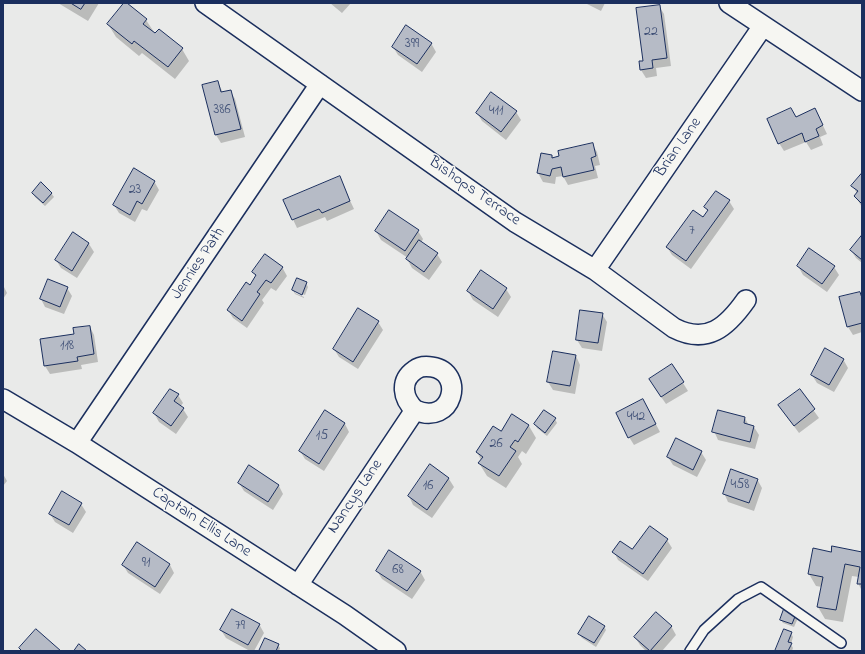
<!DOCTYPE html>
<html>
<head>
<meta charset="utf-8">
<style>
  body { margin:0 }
  #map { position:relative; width:865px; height:654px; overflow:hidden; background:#e9eae9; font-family:"Indie Flower",sans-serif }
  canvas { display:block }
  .frame { position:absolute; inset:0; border:4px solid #1b2f5e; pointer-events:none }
</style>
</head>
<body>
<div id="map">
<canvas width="865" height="654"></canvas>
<div class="frame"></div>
</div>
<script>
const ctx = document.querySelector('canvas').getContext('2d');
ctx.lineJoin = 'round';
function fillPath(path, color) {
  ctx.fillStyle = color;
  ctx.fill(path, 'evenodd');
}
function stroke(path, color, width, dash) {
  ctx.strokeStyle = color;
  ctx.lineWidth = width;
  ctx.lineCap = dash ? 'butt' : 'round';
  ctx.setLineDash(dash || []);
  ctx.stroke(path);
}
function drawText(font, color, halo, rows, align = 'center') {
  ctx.font = font + ' "Indie Flower",sans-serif';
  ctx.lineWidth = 3;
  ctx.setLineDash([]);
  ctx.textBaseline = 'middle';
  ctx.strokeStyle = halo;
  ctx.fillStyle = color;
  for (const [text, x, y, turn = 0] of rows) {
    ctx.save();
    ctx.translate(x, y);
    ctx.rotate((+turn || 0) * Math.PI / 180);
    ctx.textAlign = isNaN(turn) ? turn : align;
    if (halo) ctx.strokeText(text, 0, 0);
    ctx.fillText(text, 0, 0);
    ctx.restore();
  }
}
fillPath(new Path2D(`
  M58,3H99L88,21Z
  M125,3L146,20L154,32L182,49L189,61L175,79L142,53L139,56L116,37L108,24Z
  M330,3H351L342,13Z
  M585,3H605L601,11Z
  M659,6L664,14L671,66L656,68L657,76L646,78L641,70Z
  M431,43L436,52L422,72L398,55L393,47Z
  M218,82L223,93L230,91L235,99L245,137L221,143L216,135L204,86Z
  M815,109L827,134L820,137L823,145L811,150L806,142L784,151L779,143L796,118Z
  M516,112L521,120L506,140L482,121L477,113Z
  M592,144L597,152L600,165L595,166L598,178L568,185L563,176L556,177L555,184L543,182L538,173L552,156L553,159Z
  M862,175V207L855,196L857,194L853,186Z
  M339,177L354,209L327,221L325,217L297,228L284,200Z
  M154,181L159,190L147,211L142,209L135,222L119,213L114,205Z
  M33,193H51L54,197L45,206L35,197Z
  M729,201L734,209L691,269L672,255L667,247L703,218L708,212L705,207Z
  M376,231H418L423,239L421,243L437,254L442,262L429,280L412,268L407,259L408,258L381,240Z
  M73,234L89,244L94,252L77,278L61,268L56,260Z
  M862,237V263L856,258L851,250Z
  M798,266L834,267L839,275L827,292L803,275Z
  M282,267L287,276L276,291L271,288L262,300L264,303L247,328L233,318L228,310L250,286L256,277L254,273Z
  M297,279L306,283L308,287L305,295L295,291V293L304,297V298L295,294L293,290Z
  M3,285L7,293L3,299Z
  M67,288L72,296L64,314L45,307L41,299Z
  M506,289L511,297L498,317L473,300L468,291Z
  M860,293L862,297V332L853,335L848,327Z
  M602,314L607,322L602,351L582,348L577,340Z
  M378,322L383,330L358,369L339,357L334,349Z
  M90,327L94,335L98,362L81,365L82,369L50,374L45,366L75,335Z
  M576,356L580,365L575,394L553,390L548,382Z
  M843,359L848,368L834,392L817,383L812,375Z
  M683,383L688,391L666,404L655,388Z
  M799,390L819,418L799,433L779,406Z
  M178,395L183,403L180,407L183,409L188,417L176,434L159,422L154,413Z
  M648,409L660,432L634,445L629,437Z
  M325,411L345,424L349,432L324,471L305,459L300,451Z
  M512,415L529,426L536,438L526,454L522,451L518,457L522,464L506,488L487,476L479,463L481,460L477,452L501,432Z
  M745,418L749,426L754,427L759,435L755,449L718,440L714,431Z
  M555,419L557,423L547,436L537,428L535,424Z
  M701,452L706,460L697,477L673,465L668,457Z
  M430,465L449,479L454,487L432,518L413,505L409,496Z
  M3,474L7,481L3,486Z
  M757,479L762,488L754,511L728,502L724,493Z
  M239,483L279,486L283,494L273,510L244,491Z
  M81,504L86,512L73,533L55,522L50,514Z
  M667,540L672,548L648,581L618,560L614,552L633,551Z
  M832,553H862V591L858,583L859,577L852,576L843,622L825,619L818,607L822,587L816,586L809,574Z
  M123,565H170L174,573L160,594L128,573Z
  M377,571H420L425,580L412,599L382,579Z
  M795,614L798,618L794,627L783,623L781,620Z
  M259,624L264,633L254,651H250L226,638L221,630Z
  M604,626L606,630L596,647L582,638L579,634Z
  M671,626L676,635L662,651H646L640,645L635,637Z
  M791,633L793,637L791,644L793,648L792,651H776Z
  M278,645L280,648L279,651H260Z`), '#0003');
const building = new Path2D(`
  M71,3H85L81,9Z
  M124,3H127L147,19L143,24L155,33L159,29L183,48L168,67L134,41L132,44L107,24Z
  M660,5L667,58L652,60L653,68L640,70L639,61H643L636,8Z
  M406,25L432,43L417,64L392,47Z
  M218,81L221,92L231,90L241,129L215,135L202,85Z
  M491,92L517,111L501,132L476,113Z
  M791,108L796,117L815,108L823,125L816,129L819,136L805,142L802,133L778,144L767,119Z
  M593,143L596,156L591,158L594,170L563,177L561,167L552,169L550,176L537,173L541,153L552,155V158L559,156L558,151Z
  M134,168L155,181L142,204L137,201L130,215L113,205Z
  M862,173V204L854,196L858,191L851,186Z
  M340,176L350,201L322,213L319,209L292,220L283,200Z
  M41,182L52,193L43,203L32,193Z
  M716,191L730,200L686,261L666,247L693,210L703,217L708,210L704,207Z
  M389,210L419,230L405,251L375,231Z
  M73,232L89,243L72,271L55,260Z
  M862,235V260L850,250Z
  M419,240L438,253L424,272L406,259Z
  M809,248L835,266L822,284L797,266Z
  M265,254L283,267L271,283L266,280L257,292L260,294L242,321L227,310L246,282L250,285L256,275L252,272Z
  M481,270L507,288L493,309L467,291Z
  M297,278L307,282L302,295L292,290Z
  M48,279L68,287L60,307L40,299Z
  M860,292L862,298V323L847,327L839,297Z
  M358,308L379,321L353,362L333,349Z
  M580,310L603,313L598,343L576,340Z
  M90,326L94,354L77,357L78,361L44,366L40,339L74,334L73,328Z
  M825,348L844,359L829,385L811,375Z
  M553,351L576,355L570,386L547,382Z
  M672,364L684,382L661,397L649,379Z
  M170,389L179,394L174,401L184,408L171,426L153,413Z
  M800,389L815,409L794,426L778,405Z
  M643,399L656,424L628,438L616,413Z
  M325,410L345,423L319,464L299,451Z
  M544,410L556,418L545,433L534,424Z
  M718,410L745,417L744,423L754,426L750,442L712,432Z
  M512,414L529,425L518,442L515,440L510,447L516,451L499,476L478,463L483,457L476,452L493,426L501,431Z
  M676,438L702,451L693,470L667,457Z
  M430,464L449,478L427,510L408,496Z
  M249,465L279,485L268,502L238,483Z
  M731,469L758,479L749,503L723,494Z
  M62,491L82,503L69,525L49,514Z
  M650,526L668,539L643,574L612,552L620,541L632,549Z
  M137,542L170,564L155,587L122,565Z
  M832,546L862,552V584H857L860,567L845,564L836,610L817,607L823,577L808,574L813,548L831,552Z
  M389,550L421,571L407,591L376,571Z
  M232,609L260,624L248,645L220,630Z
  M784,609L796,614L792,624L780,620Z
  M656,612L672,626L650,651L634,637Z
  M589,616L605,626L594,643L578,634Z
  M36,629L61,651H22L19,648Z
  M784,629L792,632L788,642L792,643L788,651H775Z
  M265,638L279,644L276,651H259Z
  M79,644L87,651H74Z`);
fillPath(building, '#b6bbc6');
stroke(building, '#1b2f5e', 1);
const service = new Path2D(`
  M690,651L704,630L738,599L761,587L841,643`);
const minor = new Path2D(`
  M205,3L515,222L595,270L674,328C707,345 727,327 746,300
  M729,3L862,91
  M595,270L763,26
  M3,399L77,443L345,615L396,651
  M77,443L320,84
  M298,585L415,410C403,399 399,381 415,370C420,366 426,366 432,367C466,372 453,427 415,410`);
stroke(service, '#1b2f5e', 12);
stroke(minor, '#1b2f5e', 22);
stroke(service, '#f6f6f2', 9);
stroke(minor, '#f6f6f2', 19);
drawText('14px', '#425278', null, [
  ["22",651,33],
  ["399",412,45],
  ["386",222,111],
  ["411",496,112],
  ["23",135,191],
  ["7",692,232],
  ["118",67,347],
  ["442",636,418],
  ["15",322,437],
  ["26",496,445],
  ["458",740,486],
  ["16",428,487],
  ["91",146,564],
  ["68",398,571],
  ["79",240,627]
]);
drawText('16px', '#1b2f5e', '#f6f6f2', [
  ["Brian Lane",679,148,-55],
  ["Bishops Terrace",474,192,35],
  ["Jennies Path",199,264,-56],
  ["Nancys Lane",356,497,-56],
  ["Captain Ellis Lane",201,523,33]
]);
</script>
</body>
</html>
